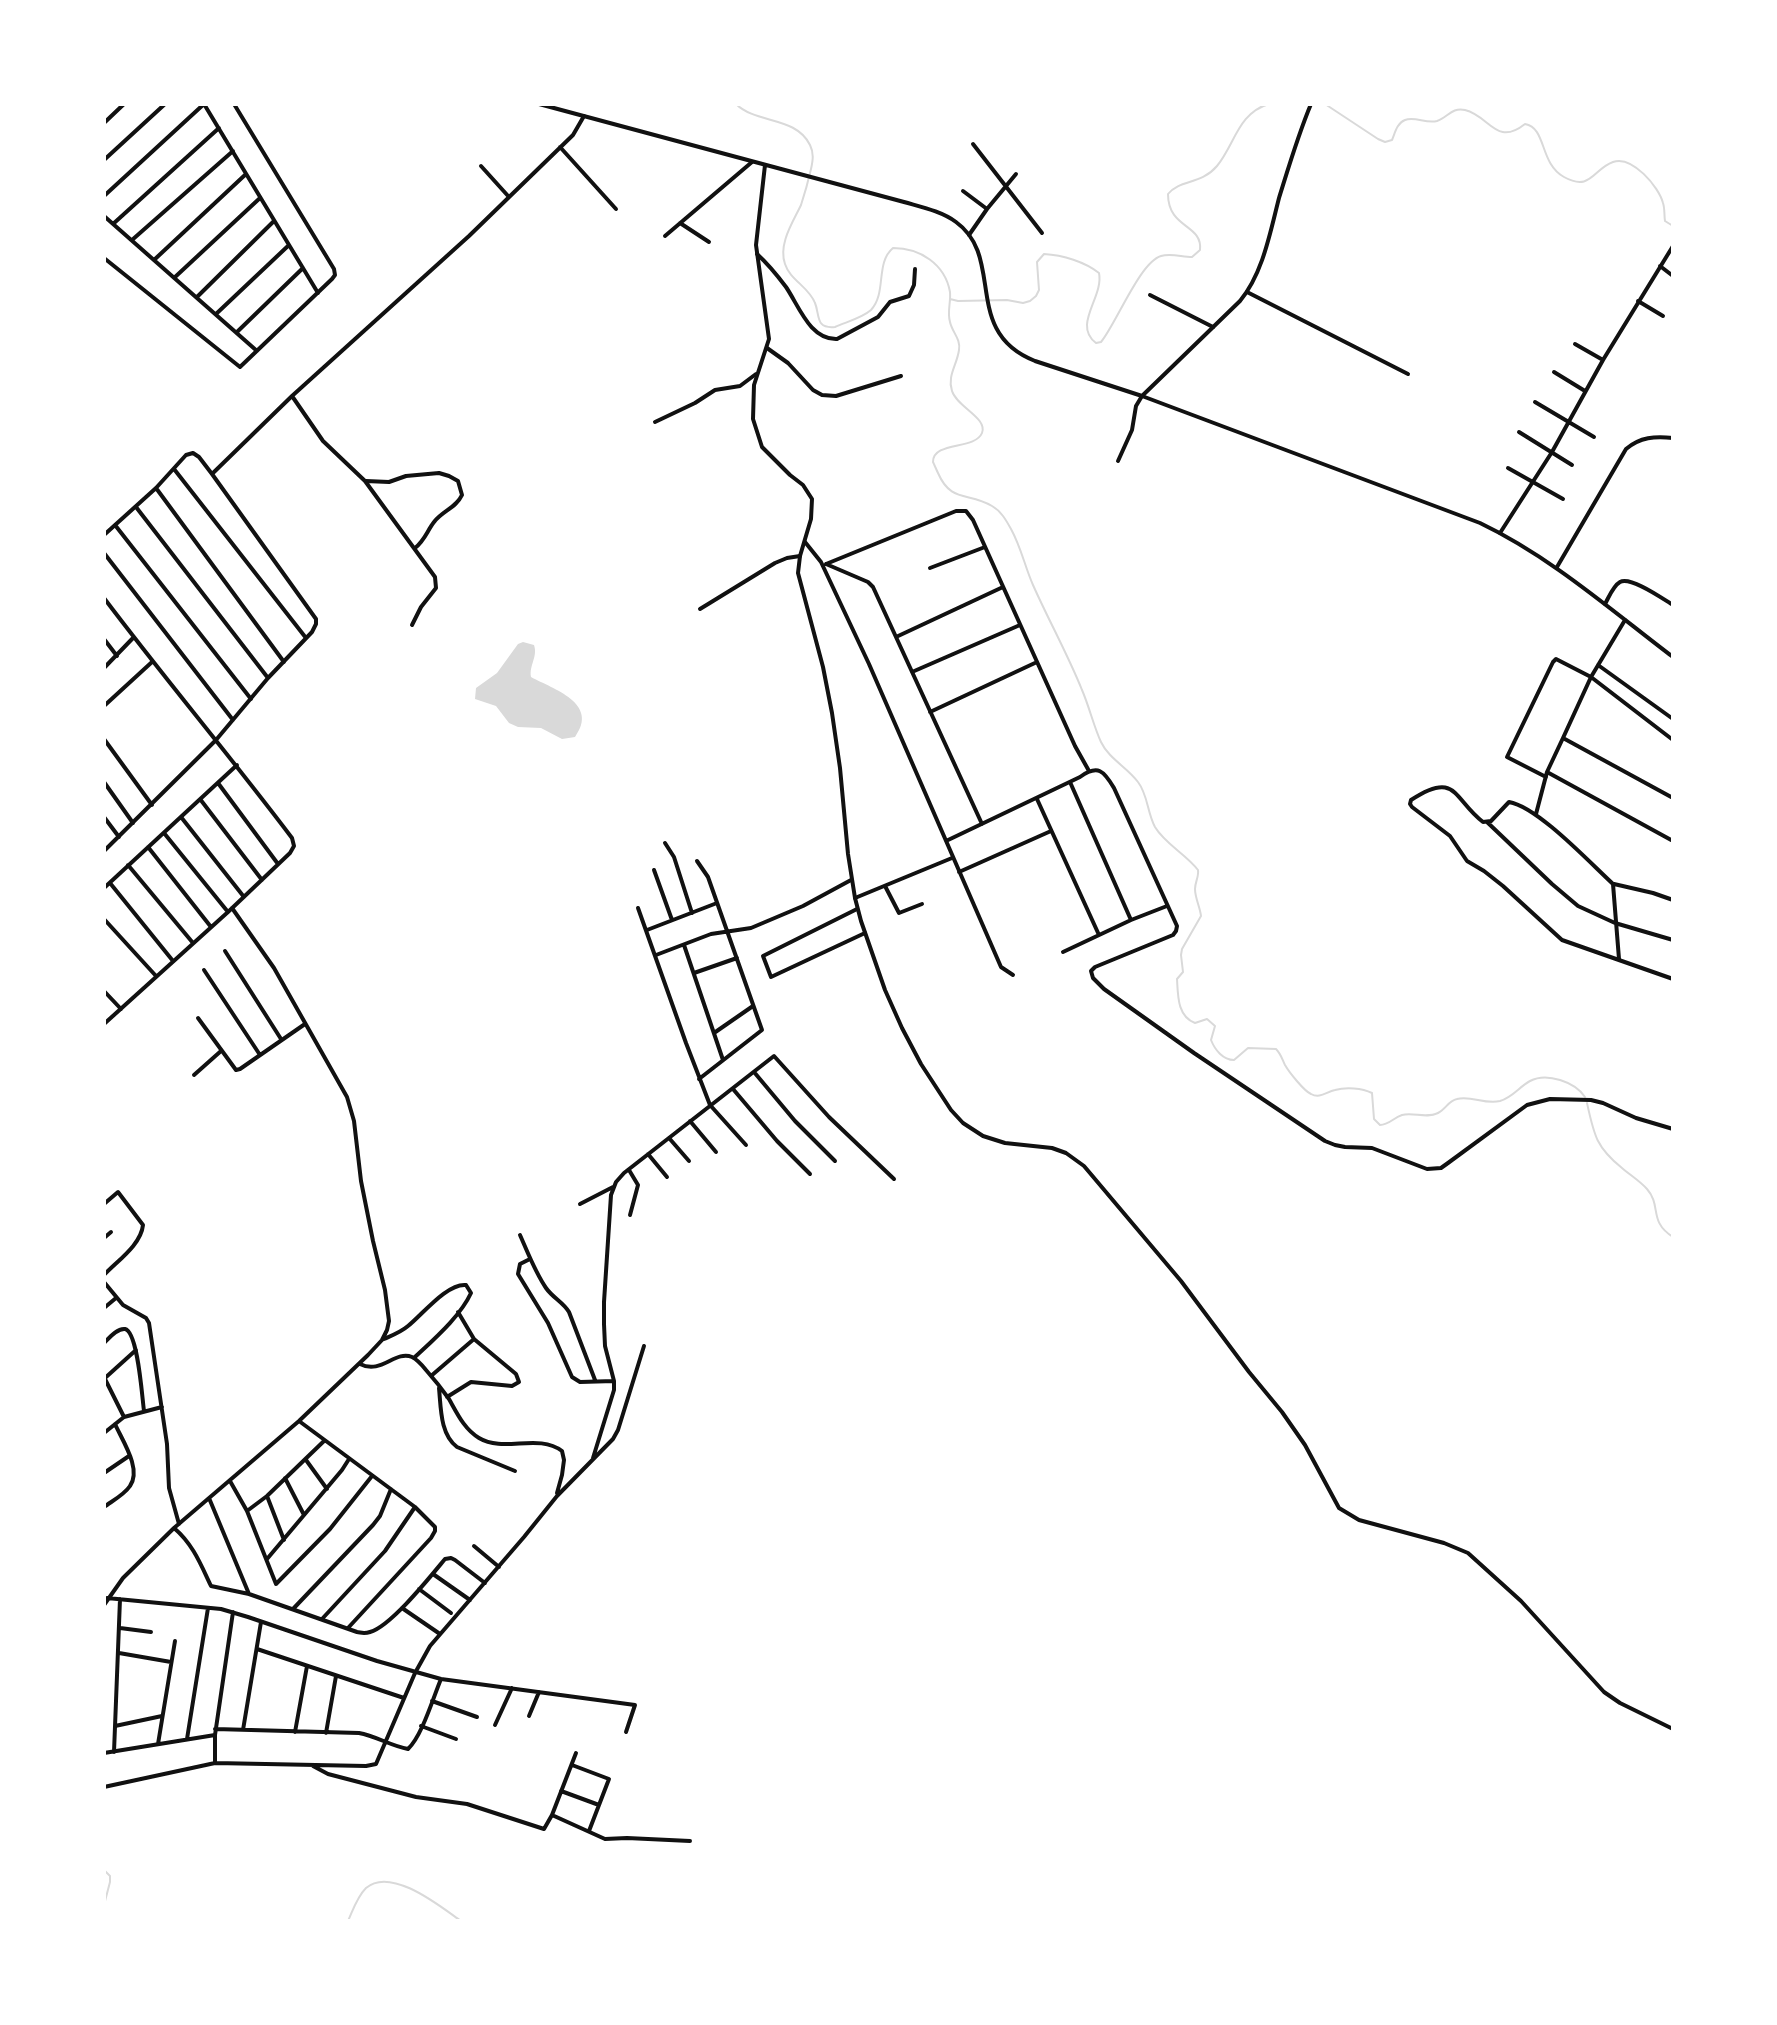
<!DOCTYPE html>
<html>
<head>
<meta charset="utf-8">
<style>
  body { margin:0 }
  #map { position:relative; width:1777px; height:2025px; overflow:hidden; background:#fff; font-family:Roboto,sans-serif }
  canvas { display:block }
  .frame { position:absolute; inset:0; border:106px solid #fff; pointer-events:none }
</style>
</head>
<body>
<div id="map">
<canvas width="1777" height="2025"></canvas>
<div class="frame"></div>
</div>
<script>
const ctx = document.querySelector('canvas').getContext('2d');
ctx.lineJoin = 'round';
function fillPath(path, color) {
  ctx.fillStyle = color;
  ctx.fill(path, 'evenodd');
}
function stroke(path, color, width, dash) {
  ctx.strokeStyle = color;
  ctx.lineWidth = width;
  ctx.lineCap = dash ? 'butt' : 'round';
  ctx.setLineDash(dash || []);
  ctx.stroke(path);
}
fillPath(new Path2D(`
  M523,642L534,645C538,657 529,665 531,677C553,689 600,703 575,737L562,739L541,728L518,727L509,723L496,706L475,699L476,688L497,673L518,644Z`), '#d9d9d9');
stroke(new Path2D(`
  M736,104C756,124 796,116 810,145C814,153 813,160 811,169C808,182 805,193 801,205C793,222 778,244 785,264C790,280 809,287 815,303C820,315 815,329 835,327C846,322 862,318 871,310C887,293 875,263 893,248C920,248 945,264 950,292C951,302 947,312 950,322C952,332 961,339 959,350C957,365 947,376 952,391C957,407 988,418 982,433C975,450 933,441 933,462C934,464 937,471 938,473C951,503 968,492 992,506C1001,511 1006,520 1011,529C1021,547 1025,567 1033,585C1049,621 1068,655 1082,690C1089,706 1094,727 1101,742C1109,759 1127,767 1138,782C1148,795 1147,812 1155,827C1165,844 1186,854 1198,870C1199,877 1195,882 1195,889C1195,898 1200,907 1201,916L1182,949L1181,955L1183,972L1177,979C1178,995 1177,1016 1195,1023L1207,1019L1215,1026L1211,1040C1215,1050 1223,1060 1234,1060L1248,1048L1276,1049C1281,1054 1282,1059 1285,1065C1289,1072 1304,1091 1311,1094C1320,1099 1326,1092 1335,1090C1346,1087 1362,1088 1372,1093L1374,1119L1380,1125C1389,1125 1393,1118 1402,1115C1414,1112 1426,1119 1438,1113C1446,1109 1448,1101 1457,1099C1471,1095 1485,1105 1500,1101C1513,1097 1519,1087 1530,1081C1547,1072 1575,1082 1585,1097
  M1291,104L1300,105
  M1325,104L1378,139L1385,142L1392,140C1395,133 1397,123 1405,120C1415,116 1426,124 1437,121C1448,117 1452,107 1465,110C1490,116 1496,147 1525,124C1547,128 1539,163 1564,177C1591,192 1593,169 1613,162C1632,155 1659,187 1663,203C1665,209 1664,215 1665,221L1673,226
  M950,299L958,301L1007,300L1023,303L1030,301L1036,296L1039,290L1037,262L1044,254C1063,255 1085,262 1099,273C1104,297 1072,325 1096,343L1101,342C1116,324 1140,262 1161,256C1171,253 1182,257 1192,257L1200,250C1203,224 1168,229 1168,194C1180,179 1201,185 1217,166C1235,144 1238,113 1269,104
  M1587,1103C1594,1135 1596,1147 1622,1168C1630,1175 1640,1181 1647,1189C1662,1206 1648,1221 1673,1237
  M104,1870L110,1876V1882L104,1905
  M348,1921C353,1910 357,1897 366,1888C391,1866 441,1907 461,1921`), '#d9d9d9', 2);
stroke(new Path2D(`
  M204,104L318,293
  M104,123L124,104
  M973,144L1042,233
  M560,147L616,209
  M104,160L165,104
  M481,166L509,197
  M963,191L987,209
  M104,196L204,104
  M104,216L257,351
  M680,223L709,242
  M113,224L219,128
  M969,235L987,209L1016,174
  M665,236L752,162
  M132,240L233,151
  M757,254C768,264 777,275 786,287C799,306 810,340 837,339L878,317L890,302L909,296L914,285L915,269
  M104,258L240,367L332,279L335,275L334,269L234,104
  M154,260L246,174
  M1660,266L1673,276
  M174,278L260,198
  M1247,292L1408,374
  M1150,295L1213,327
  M197,297L274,221
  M1638,301L1663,316
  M216,314L289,245
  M237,332L303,268
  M1575,344L1603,360
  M767,348L788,363L813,390L822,395L836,396L901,376
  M1554,372L1585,391
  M292,396L323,441L365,481L435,577L436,588L421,607L412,625
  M1535,402L1594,437
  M655,422L695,403L715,390L740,386L756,374
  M1519,432L1572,465
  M1118,461L1132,430L1136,406L1142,396
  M1508,468L1563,499
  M174,469L306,638
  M212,474L292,396L469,236L573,135L584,116
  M366,481L389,482L406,476L439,473L449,476L458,481L462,495C456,508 442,511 434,522C427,531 425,540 415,548
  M156,488L284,662
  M136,507L268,678
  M115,525L251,699
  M1500,533L1552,452L1603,360L1673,246
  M104,535L156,488L186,455L193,453L199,457L212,474L316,619V624L312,632L268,678L216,740L104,851
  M805,542L821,562L869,664L1001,967L1013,975
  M104,553L233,720
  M826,564L956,511H966L973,520L1075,746L1089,771
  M826,564L868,582L873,587L982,824
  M1557,567L1626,449C1640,437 1655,436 1673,438
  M930,568L985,547
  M104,598C165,679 231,757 292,838L294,846L290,853L228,912L104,1024
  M1605,604C1609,597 1613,586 1620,582C1631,576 1663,599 1673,605
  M700,609L775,563L787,558L800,556
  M1625,620L1591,677L1563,738L1673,798
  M896,637L1003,587
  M104,639L117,656
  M1598,665L1673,719
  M104,668L133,638
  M912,672L1020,625
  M104,706L152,662
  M930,712L1037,662
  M104,739L152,805
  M1547,772L1673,841
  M1546,777L1507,757L1553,662L1556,659L1591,677L1673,740
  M104,782L133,823
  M1070,782L1131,920
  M218,783L278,864
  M200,799L262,880
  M1037,799L1099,935
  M1536,814L1547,772L1563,738
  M104,817L119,837
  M181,817L244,897
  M1487,822L1552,884L1578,906L1615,923L1673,940
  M164,833L228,912
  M946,841L1080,777C1098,764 1104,771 1114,788L1177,926L1176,931L1173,935L1095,967L1091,971L1093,978L1104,989L1194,1053L1325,1141L1335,1145L1345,1147L1372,1148L1427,1169L1441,1168L1448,1163L1527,1105L1550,1099L1591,1100L1603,1103L1636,1118L1673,1129
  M665,843L674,857L692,913
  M148,847L211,927
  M697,861L708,877L762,1030L699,1079
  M128,865L193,943
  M654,870L672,920
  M959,872L1051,831
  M110,883L173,961
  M1614,884L1653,893L1673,900
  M885,886L899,913L922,904
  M104,888L237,765
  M855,898L952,858
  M638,908L686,1043L710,1105L746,1145
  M857,909L763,956L771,977L865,933
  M104,919L156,976
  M647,930L717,903
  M684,945L723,1060
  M225,951L281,1039
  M1063,952L1131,920L1167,906
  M656,955L711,934L751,928L803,906L851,880
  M1619,959L1613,884C1590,863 1538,807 1509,802L1491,821L1483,822C1453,799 1457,770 1411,800L1410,804L1412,807L1450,836L1467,861L1484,871L1503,886L1562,940L1673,979
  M204,970L260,1055
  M694,973L737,958
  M104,991L121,1009
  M198,1018L236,1070L240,1069L305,1024
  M714,1033L753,1006
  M754,1072L795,1121L835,1161
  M194,1075L221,1051
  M733,1089L777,1141L810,1174
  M690,1121L716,1152
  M669,1138L689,1161
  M648,1154L667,1177
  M629,1170L638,1185L630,1215
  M104,1204L118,1192L143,1225C141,1245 117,1261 104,1275
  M580,1204L613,1187
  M520,1235C528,1253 535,1272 546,1288C553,1298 563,1302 569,1312L595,1380
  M104,1238L111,1232
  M530,1259L520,1264L518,1274L548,1323L572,1377L580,1382L614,1381
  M104,1282L123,1305L146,1318L149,1323L167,1444L169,1488L179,1524
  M104,1308L116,1298
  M384,1339C393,1335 401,1332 408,1326C422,1315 447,1283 466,1285L471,1293C460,1317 433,1340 414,1358
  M104,1343C109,1338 117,1328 125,1329C138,1332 142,1397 144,1411
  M360,1364C381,1375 395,1350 412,1357C418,1360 422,1365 426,1370C434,1379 442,1389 449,1399C457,1413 464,1429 479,1438C504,1453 538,1433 562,1451L564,1460L562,1475L557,1493
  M431,1376L474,1339
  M104,1377L124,1417
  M105,1378L136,1350
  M439,1388C441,1408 440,1434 457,1447L515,1471
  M447,1397L471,1382L512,1386L519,1382L516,1374L474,1339L458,1312
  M299,1421L415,1507L435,1527V1531L431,1538L348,1628
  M104,1433L124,1417L162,1407
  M593,1458L614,1390V1381L605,1346L604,1324V1302L611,1195L616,1182L624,1173L774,1056L829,1117L894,1179
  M306,1460L327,1489
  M104,1473L129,1456
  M285,1478L304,1515
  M230,1481L247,1511L276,1584L330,1529L372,1476
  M267,1496L284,1540
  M209,1498L249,1594
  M104,1507C112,1501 124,1495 130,1486C142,1469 122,1440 115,1424
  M247,1511L267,1496L324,1441
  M174,1528C193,1544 201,1565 211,1586L249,1594L357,1632C363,1633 364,1634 370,1632C391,1626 430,1577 445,1559L451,1558L455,1560L485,1583
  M474,1546L499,1567
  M267,1559L342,1470L349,1459
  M433,1574L470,1600
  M419,1589L451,1613
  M107,1598L221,1609L248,1617L377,1661L441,1679L635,1705L626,1732
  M104,1605L123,1578L174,1528L299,1421L368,1355L382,1340L387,1330L389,1321L385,1290L373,1241L361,1181L354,1121L347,1097L274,968L232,908
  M402,1608L440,1634
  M293,1609L373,1525L380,1516L391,1489
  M322,1619L385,1551L415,1507
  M120,1628L151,1632
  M257,1649L404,1698
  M119,1653L171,1662
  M432,1701L477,1717
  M529,1716L539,1692
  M495,1725L512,1688
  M115,1726L162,1716
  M421,1726L456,1739
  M215,1729L359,1733C376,1736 391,1746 408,1749C422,1736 433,1698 441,1679
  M243,1730L261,1622
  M295,1732L307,1666
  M326,1733L336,1676
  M187,1739L208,1608
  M158,1744L175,1641
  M114,1752L120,1599
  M104,1753L215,1735
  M215,1763V1735L233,1612
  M572,1765L609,1779L589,1831
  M313,1766L328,1774L416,1797L467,1804L544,1829L552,1815L576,1753
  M104,1787L215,1763L366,1766L376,1764L415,1673L430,1646L524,1537L557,1496L613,1439L618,1430L644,1346
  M561,1791L599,1805
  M552,1815L605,1839L627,1838L690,1841`), '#111', 4);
stroke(new Path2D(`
  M539,104L904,202C921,207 941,211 956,222C1006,258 961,332 1035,361L1142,396L1480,523C1551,557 1611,610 1673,657
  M765,165L756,245L769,339L754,385L753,419L762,447L790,475L803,485L812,499L811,519L800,556L798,573L823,667L832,713L840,768L848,854L855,898L861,921L885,990L902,1028L921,1064L951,1110L963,1123L983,1136L1005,1143L1052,1148L1066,1153L1084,1166L1181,1281L1249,1372L1282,1412L1305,1445L1339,1508L1359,1520L1444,1543L1468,1553L1521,1601L1604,1692L1620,1703L1673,1729
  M1142,396L1240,301C1263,273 1270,233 1279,198C1289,166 1298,135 1311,104`), '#111', 4);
</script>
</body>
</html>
